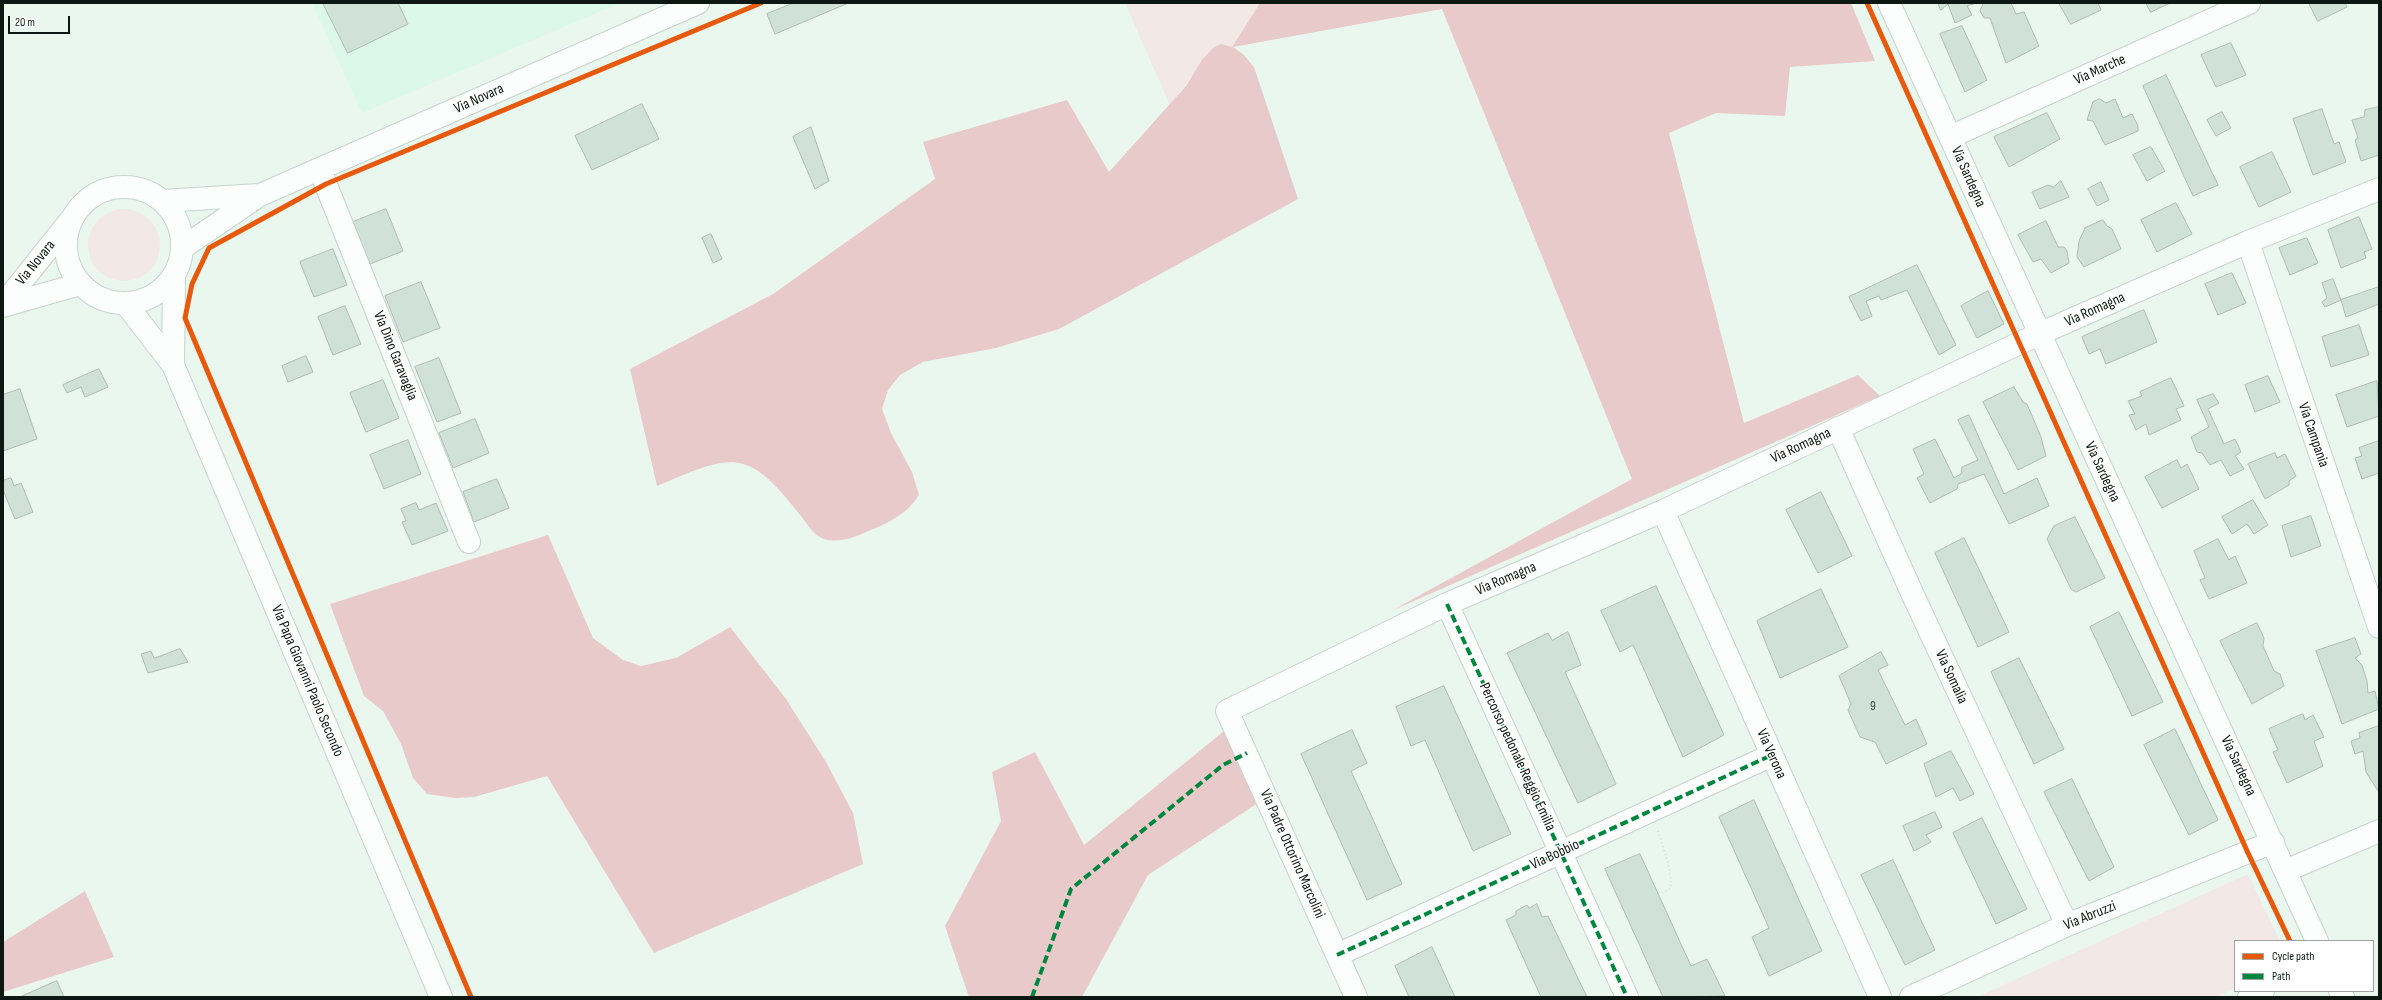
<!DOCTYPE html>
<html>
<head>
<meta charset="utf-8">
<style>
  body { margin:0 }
  #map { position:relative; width:2382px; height:1000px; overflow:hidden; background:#eaf7ef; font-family:"Sofia Sans Condensed",sans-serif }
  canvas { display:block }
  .frame { position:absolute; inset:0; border:4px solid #0c1811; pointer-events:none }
  .legend { position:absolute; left:2234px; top:940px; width:140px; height:52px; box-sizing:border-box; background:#fff; border:1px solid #9ea3a0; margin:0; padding:5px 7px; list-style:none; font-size:12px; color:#0c1811 }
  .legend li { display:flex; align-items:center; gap:8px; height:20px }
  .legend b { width:20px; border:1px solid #9ea3a0 }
  .scale { position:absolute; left:8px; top:16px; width:62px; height:18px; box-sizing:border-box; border:2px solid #0c1811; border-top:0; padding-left:5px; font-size:12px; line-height:14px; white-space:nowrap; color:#0c1811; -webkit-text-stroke:3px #fff; paint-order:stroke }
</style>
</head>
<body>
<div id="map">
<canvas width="2382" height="1000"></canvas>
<div class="frame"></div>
<ul class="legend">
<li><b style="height:5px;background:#e8590c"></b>Cycle path</li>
<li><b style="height:5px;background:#00873e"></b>Path</li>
</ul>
<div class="scale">20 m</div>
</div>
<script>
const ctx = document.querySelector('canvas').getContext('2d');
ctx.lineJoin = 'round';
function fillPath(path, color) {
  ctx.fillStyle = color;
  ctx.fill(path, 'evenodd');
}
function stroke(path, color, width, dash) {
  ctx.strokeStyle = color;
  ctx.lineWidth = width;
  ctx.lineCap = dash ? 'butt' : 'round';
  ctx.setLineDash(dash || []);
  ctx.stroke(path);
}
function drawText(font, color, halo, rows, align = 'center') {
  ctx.font = font + ' "Sofia Sans Condensed",sans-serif';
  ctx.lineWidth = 3;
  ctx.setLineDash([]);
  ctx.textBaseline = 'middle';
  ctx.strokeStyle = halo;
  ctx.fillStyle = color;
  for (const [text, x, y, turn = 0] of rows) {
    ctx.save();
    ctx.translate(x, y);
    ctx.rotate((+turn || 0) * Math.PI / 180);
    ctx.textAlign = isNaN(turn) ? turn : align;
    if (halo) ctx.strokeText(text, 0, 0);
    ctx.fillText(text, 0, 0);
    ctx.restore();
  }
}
fillPath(new Path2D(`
  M312,3H620L362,113Z`), '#dcf8e8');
fillPath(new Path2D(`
  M1125,3H1260L1232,47L1221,44L1214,47L1170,105Z
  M88 245a36 36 0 1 1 72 0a36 36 0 1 1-72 0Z
  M2248,874L2280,941H2235V988L2216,997H1977Z`), '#f2e8e6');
fillPath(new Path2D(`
  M1260,3H1851L1875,61L1790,67L1785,116L1716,113L1669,133L1744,423L1858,375L1880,396L1391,611L1632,479L1442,9L1233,47L1244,55L1254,67L1298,199L1059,329L996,348L923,362L900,375L888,390L882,409L891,433L912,472L919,495C908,513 890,522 871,530C858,536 839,544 824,539C813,535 808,525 801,516C786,498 767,471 743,464C719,456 680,477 657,486L630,369L773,294L935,179L923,142L1067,100L1109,172L1186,86L1202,60L1214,47L1221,44L1232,47Z
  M548,535L593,638L623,660L641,666L676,658L730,627L734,632L786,699L826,762L853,813L863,864L654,953L547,776L474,797L455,798L427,794L413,778L401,744L383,711L364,696L330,604Z
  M1224,731L1258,803L1148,875L1082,997H969L945,926L1001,821L992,772L1035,752L1084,845Z
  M85,891L114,957L3,992V942Z`), '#e9cacb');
const building = new Path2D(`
  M323,3H398L408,24L348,53Z
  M794,3H845L846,4L775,34L767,14Z
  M1938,3H1976L1967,6L1972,15L1955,23L1948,4L1941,10Z
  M1984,3H2011L2016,14L2024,12L2039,46L2006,63L1990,18H1984L1980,11Z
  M2059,3H2098L2101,10L2071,24Z
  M2146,3H2170L2151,12Z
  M2309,3H2345L2347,7L2318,21Z
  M1962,26L1987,80L1965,92L1940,34Z
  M2231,43L2246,75L2216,87L2201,55Z
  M2166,75L2218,185L2193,196L2143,86Z
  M2100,99L2106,103L2115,99L2123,118L2132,114L2138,126V131L2105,145L2093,121L2087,120L2093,102Z
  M642,104L659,139L592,170L575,136Z
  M2379,107V155L2361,161L2355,140L2358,138L2352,120L2364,117L2365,110Z
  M2322,109L2334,144L2339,142L2346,162L2313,175L2293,119Z
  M2222,112L2231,128L2216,136L2207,120Z
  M2047,113L2060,139L2009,167L1994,137Z
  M811,127L829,181L815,189L793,137Z
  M2151,147L2165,171L2147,181L2133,155Z
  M2272,152L2291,192L2259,207L2240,167Z
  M2061,181L2069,197L2040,209L2032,192L2048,185L2053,187Z
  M2101,182L2109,200L2097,206L2088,189Z
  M2176,203L2192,234L2157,252L2141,220Z
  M386,209L403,251L370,264L353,222Z
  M2359,217L2372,249L2364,252L2366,258L2341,268L2328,230Z
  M2103,220L2107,226L2112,229L2121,249L2084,267L2077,257L2079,241L2085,228Z
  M2046,221L2058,247H2064L2067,251L2069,263L2051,273L2041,259L2033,262L2018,235Z
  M711,234L722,259L713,263L702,238Z
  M2307,238L2318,263L2290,275L2279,248Z
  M333,249L347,285L314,297L300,262Z
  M1917,265L1956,345L1939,355L1907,290L1881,300L1879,296L1866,301L1872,316L1861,321L1849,297Z
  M2232,273L2246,303L2218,315L2205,284Z
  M2333,279L2341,300L2325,307L2322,302L2327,298L2322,283Z
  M421,282L440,328L403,342L385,296Z
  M2379,287V304L2346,317L2341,300Z
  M1988,291L2004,324L1977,338L1961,306Z
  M345,306L361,344L333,355L318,317Z
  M2144,310L2157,342L2106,364L2100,349L2089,354L2082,337Z
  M2359,325L2369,355L2331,367L2322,337Z
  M306,356L313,372L288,382L282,366Z
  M439,358L461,413L437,422L415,367Z
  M99,369L108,387L85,397L81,387L67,393L63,385Z
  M2268,376L2280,402L2255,412L2245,385Z
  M2171,378L2184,406L2176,409L2181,420L2149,435L2146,424L2136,430L2129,415L2135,414L2128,401L2142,396L2140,392Z
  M383,380L399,418L366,432L350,393Z
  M2377,381L2379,416L2347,427L2336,395Z
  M2014,387L2023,402L2027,404L2041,437L2046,456L2018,470L1983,402Z
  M20,389L37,439L3,451V395Z
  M2213,394L2219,403L2208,409L2224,444L2235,439L2241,452L2235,456L2244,469L2230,476L2221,460L2210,465L2202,453L2197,452L2191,437L2209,427L2197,400Z
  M1969,415L2004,494L2037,478L2049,506L2009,524L1984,474L1958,484L1957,489L1930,503L1917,478L1924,474L1913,449L1935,439L1954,478L1961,474L1962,467L1978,460L1958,420Z
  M475,419L489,453L453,468L439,433Z
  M408,440L421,474L384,489L370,455Z
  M2379,441V473L2362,479L2355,458L2362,456L2359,448Z
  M2275,453L2277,458L2285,454L2296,476L2289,481V485L2265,499L2248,464Z
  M2177,460L2181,468L2187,464L2199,489L2162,508L2145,477Z
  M11,478L14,486L21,483L33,512L15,519L3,490V481Z
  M497,479L509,508L474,522L463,492Z
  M1821,492L1852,556L1818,573L1786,510Z
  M2253,500L2268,525L2254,534L2247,524L2232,534L2222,517Z
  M416,503L419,510L436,503L448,531L412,545L402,522L406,521L401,509Z
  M2311,516L2321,546L2291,557L2282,526Z
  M2075,517L2105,578L2076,592L2071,589L2047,539L2054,526Z
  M1964,538L2009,632L1978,647L1935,553Z
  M2218,539L2229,560L2235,556L2247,583L2209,599L2200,580L2205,578L2194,551Z
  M1656,586L1724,735L1683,757L1633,645L1620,652L1601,611Z
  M1821,589L1848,647L1780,678L1757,621Z
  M2119,612L2163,702L2132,716L2090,627Z
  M2257,623L2264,638L2263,646L2274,671L2280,674L2284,686L2252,704L2220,641Z
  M1568,632L1581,665L1565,672L1616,784L1578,803L1507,653L1548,633L1552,640Z
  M2355,638L2361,654L2355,658L2362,665L2367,681L2368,693L2375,691L2379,709L2342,724L2316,651Z
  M180,649L188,662L148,673L141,654L151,651L154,658Z
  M1881,652L1888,665L1878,670L1905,725L1916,719L1927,744L1886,764L1875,742L1860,737L1848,710L1851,704L1839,676Z
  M2019,658L2064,749L2034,764L1991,672Z
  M1444,686L1511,834L1473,851L1425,740L1411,746L1396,707Z
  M2303,714L2305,720L2313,715L2324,737L2314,741L2323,766L2287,783L2273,752L2278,750L2269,729Z
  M2379,726V791H2378L2366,772L2363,751L2355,754L2351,741L2360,738L2359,733Z
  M2175,729L2218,820L2189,835L2144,745Z
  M1352,730L1367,763L1351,771L1402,884L1367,900L1301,754Z
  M1951,751L1974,794L1960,801L1953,788L1936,797L1924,764Z
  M2072,779L2114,867L2089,881L2044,792Z
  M1754,800L1822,951L1769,976L1752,937L1769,928L1719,817Z
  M1935,812L1942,827L1926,835L1931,842L1914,851L1903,826Z
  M1982,818L2027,909L1996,924L1953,833Z
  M1640,854L1691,966L1707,959L1725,996L1663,997L1605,869Z
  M1893,860L1935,950L1905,965L1861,875Z
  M1537,904L1542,917L1548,916L1587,997H1541L1506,920L1516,915V911L1527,905L1529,908Z
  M1432,947L1455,997H1409L1395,966Z
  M57,981L64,997H20Z`);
fillPath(building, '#d0e2d7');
stroke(building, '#afbab4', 1);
const minor = new Path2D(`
  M1889,3L2317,941
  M1950,137L2249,3
  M320,170L469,542
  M66 245a58 58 0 1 1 116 0a58 58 0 1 1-116 0Z
  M162,201L259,195
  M2248,242L2379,627
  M182,248L260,195L698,3
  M125,303L173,365L441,997
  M3,305L69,222
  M3,306L80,284
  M173,365L174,274
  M1838,428L1912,593L2067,925
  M1663,511L1880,997
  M1447,604L1627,997
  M2285,871L2379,831
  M1337,955L1772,755
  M2340,991L2343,997
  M1356,997L1227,711L1447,604L1663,511L2039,334L2248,242L2379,189
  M1911,997L2067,925L2273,842
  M2249,997L2263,991`);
stroke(minor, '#c7d3cc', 24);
stroke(new Path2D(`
  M1658,831C1664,849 1671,868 1671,888L1662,893`), '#dbdedc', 2.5, [1, 3]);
stroke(minor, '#fcfefd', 22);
stroke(new Path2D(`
  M1447,604L1627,997
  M1337,955L1772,755
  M1032,997L1071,889L1223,765L1247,753`), '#00873e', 4, [8, 4]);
stroke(new Path2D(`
  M1867,3L2248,853L2290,941
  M471,997L185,318L192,284L209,248L326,184L761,3`), '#e8590c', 5);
drawText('13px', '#3d4a42', null, [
  ["9",1873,707]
]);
drawText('15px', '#0c1811', '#fff', [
  ["Via Marche",2100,70,-24],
  ["Via Novara",479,99,-24],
  ["Via Sardegna",1968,177,66],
  ["Via Novara",36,263,-51],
  ["Via Romagna",2095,310,-24],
  ["Via Dino Garavaglia",395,356,68],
  ["Via Campania",2313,435,71],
  ["Via Romagna",1801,446,-25],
  ["Via Sardegna",2102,472,65],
  ["Via Romagna",1506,579,-23],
  ["Via Somalia",1951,677,65],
  ["Via Papa Giovanni Paolo Secondo",307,681,67],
  ["Via Verona",1771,754,66],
  ["Percorso pedonale Reggio Emilia",1517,757,65],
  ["Via Sardegna",2238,766,65],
  ["Via Padre Ottorino Marcolini",1292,854,66],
  ["Via Bobbio",1555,855,-25],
  ["Via Abruzzi",2090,916,-22]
]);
</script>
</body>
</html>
